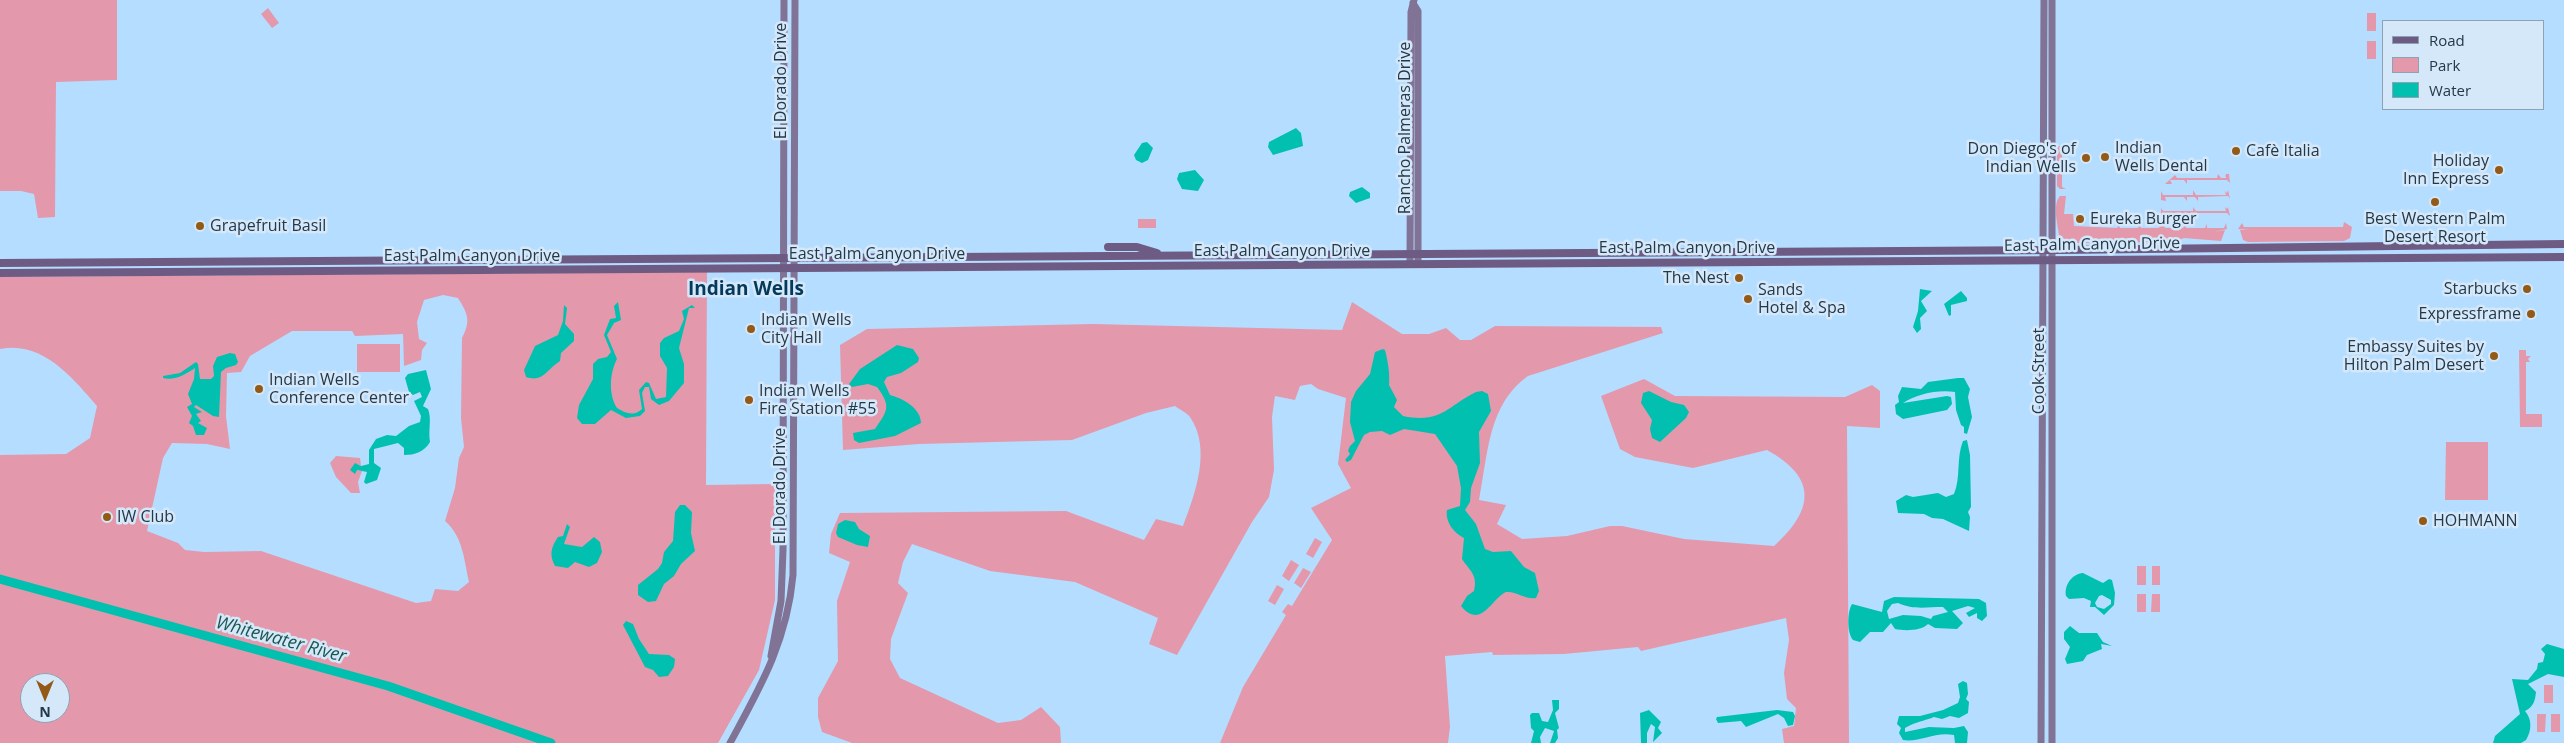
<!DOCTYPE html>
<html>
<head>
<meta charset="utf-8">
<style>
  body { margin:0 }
  #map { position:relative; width:2564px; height:743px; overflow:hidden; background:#b5ddff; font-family:"Open Sans",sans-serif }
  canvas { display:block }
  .legend { position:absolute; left:2382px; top:20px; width:162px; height:90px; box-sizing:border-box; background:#d4e8f9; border:1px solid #8da2b2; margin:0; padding:6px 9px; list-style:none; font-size:15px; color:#233848 }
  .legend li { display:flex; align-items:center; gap:10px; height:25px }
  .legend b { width:25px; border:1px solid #8da2b2 }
  .north { position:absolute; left:20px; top:673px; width:50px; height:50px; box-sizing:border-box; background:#d4e8f9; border:1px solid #8da2b2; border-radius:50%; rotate:180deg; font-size:14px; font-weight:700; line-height:20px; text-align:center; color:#233848 }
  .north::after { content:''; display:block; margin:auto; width:18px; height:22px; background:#935916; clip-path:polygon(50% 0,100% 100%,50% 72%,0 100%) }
</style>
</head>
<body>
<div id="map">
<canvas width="2564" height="743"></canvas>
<ul class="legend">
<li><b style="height:6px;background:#6d5b84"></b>Road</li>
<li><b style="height:14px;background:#e399ab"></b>Park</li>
<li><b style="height:14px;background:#02c0af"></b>Water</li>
</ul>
<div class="north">N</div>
</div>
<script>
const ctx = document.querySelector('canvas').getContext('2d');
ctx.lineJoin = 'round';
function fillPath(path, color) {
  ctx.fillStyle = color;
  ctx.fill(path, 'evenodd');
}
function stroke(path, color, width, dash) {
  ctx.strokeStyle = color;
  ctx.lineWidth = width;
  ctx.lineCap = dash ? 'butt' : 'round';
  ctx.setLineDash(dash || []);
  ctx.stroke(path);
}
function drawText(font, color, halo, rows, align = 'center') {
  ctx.font = font + ' "Open Sans",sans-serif';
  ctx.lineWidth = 5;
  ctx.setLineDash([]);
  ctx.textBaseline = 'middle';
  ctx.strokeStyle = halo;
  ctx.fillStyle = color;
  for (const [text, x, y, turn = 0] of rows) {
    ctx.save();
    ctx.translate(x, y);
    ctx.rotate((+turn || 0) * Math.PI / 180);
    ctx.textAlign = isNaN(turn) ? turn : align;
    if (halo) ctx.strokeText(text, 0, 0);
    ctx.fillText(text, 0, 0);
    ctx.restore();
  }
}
fillPath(new Path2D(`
  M0,0H117V80L56,82L55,217L38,218L34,194L21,191H0Z
  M268,8L279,23L272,28L261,14Z
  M2367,13H2376V31H2367Z
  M2367,41H2376V59H2367Z
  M2059,146H2067L2062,147V187L2066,189H2060L2057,186V148Z
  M2218,174L2221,178H2226L2225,174L2226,176V174H2229L2230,183L2227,180H2187V184L2184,180H2170L2172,184H2165L2175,175L2177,178H2217Z
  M2193,190L2196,195H2226L2225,191L2227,193L2228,190L2230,199L2228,196L2198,197V201L2195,197H2187V201L2184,197H2165L2166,201L2161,200V191L2163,195H2193Z
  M2060,196H2066L2064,214H2073L2074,226L2117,228L2119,224L2120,228H2138L2140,224L2141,228H2159L2160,224H2164L2165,228H2183L2186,224V228H2205L2207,224V228H2224L2226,223L2227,229L2213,232L2225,230L2221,241L2184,238L2174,242L2066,243L2065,239L2059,235C2058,225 2052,205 2060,196Z
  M2193,207L2196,211H2226L2225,207L2227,209L2228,207L2230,216L2227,213H2198V217L2194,213H2165L2166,217L2161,216V208L2163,211H2193Z
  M1138,219H1156V228H1138Z
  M2344,222L2352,227L2350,238L2344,241L2248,242L2243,240L2240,230H2249L2238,229L2242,223L2244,227H2343Z
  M707,272L706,485L775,484V600L759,670L718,743H0V455L66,454L90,438L97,406C73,378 42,340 0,349V277ZM443,295L458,298C468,314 471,321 462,338L461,418L464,447L459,458L455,488L445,521C463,537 464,559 469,582L458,591L435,589L431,601L416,603L261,551L204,552L185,550L178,543L147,531L163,458L172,443L207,444L230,449L226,416L227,373L241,372L250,356L292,331H352L355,336L403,334L404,366L421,360L422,350L427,343L419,339L417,322L424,300ZM30,683H60V713H30Z
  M1352,302L1402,334H1429L1446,328L1460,340H1471L1495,326L1661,327L1663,333L1528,376C1488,404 1488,454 1479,500L1506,505L1497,524L1522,539L1567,536L1610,526H1622L1684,539L1774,546C1814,510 1818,478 1767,450L1693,468L1635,457L1620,449L1601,396L1644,379L1675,396L1845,397L1872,385L1880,391V428L1847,426L1849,743H1784L1782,729L1794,726L1796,708L1787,699L1784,673L1789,640L1786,618L1641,651L1638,647L1564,654L1493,655L1492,652L1445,656L1450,727L1448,743H1220L1243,687L1286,615L1282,612L1288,604L1292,606L1332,540L1311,508L1351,488L1338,464L1346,398L1318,389L1311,384L1300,386L1295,400L1275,396L1272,417L1274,470L1269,497L1252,522L1177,655L1149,644L1158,618L1075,582L990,571L912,544L903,562L898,583L908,593L891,639L890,659L900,678L998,723L1021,720L1041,707L1060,727L1061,743H852L822,732L818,717V698L838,661L837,601L850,562L829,553L831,534L840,513L1066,511L1144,540L1156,519L1183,526C1195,494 1212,449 1190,417C1187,413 1179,409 1175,406L1146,413L1072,440L919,444L843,450L840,345L867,329L1093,324L1342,330Z
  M357,344H400V372H357Z
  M2519,350H2526V356H2531L2528,359L2530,362H2526V414H2542V427H2520Z
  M2446,442H2488V500H2445Z
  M336,456L360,458L361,466L357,464V470L362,471L358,482L360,493H351L336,477L330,463Z
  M1315,538L1322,542L1313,558L1306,554Z
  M1291,560L1299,565L1289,581L1282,576Z
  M2137,566H2146V585H2137Z
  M2152,566H2160V585H2152Z
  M1303,568L1311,572L1301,588L1294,583Z
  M1277,585L1284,589L1275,605L1268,601Z
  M2137,594H2146V612H2137Z
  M2152,594H2160V612H2151Z
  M2544,685H2553V703H2544Z
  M2537,714H2546L2545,732H2537Z
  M2551,714H2560V732H2551Z`), '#e399ab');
fillPath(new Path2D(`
  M1296,128L1301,133L1303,146L1273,155L1268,147L1269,142Z
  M1147,142L1153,148L1148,160L1142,163L1136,160L1134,155L1142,143Z
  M1195,170L1204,180L1198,191L1182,189L1177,179L1179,173Z
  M1362,187L1370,193V198L1356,203L1349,196L1350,192Z
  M1920,289L1932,291L1921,301L1927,311L1920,318L1921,329L1917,333L1913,327L1918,311Z
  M1961,291L1967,298V301L1951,305V315L1949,316L1944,304Z
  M618,302L621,320L614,323L607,335L617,359C610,372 608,394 617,408C625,413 634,417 642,409L639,390L646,382L649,383L656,399L666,397L667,368L660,356V343L664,338L679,331L684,319L682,311L692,305L695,308H689L679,348L684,364V383L669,401L659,405L651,399L649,387H645L642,393L645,411L640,416L626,418L611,410L595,424H582L577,418L579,405L593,379V364L598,359L607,357L611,352L604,335L610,319L616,318L614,306Z
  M564,305L567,308L565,324L574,334V341L561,353L560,361C547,369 543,383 526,377L524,370L535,346L558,335L563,321Z
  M897,345L913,349L919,358L918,362L901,373L887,377L884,382L890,395C902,398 921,408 921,423L895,436L859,443L854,440L853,433L875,429C887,411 892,407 877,387L868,384L852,387L849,384L860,369Z
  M1383,349L1385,350C1388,362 1390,373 1389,385L1397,400L1394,407L1403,416C1442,424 1447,406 1476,392L1482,391L1488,394L1491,411L1479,432L1480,463L1471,488L1470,502L1465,510L1476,524L1485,549L1493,552L1511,551L1524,567L1535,573L1539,591L1536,598C1525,600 1517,591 1506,592C1491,599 1481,630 1461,606L1467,596L1474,591C1478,575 1470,571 1462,559L1464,538C1454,533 1445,522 1447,510L1460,506L1461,488L1457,466L1435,434L1404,429L1390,435L1382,431L1370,432L1364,435L1351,460L1347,462L1345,460L1350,454L1348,451L1350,446L1355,441L1350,422L1351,402L1356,391L1370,374L1375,352Z
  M230,353L235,354L238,362L236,365L226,368L221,372L219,417L213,416L196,405L194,407L202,412L196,414L201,421L198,423L207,428L204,435H196L193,426L189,423L192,416L187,407L192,404L188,394L194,379L195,368C186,374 175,381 163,378V376L180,373L196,362L198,364L200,379H211L214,376L213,366L217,357Z
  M426,370L431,389L423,406L428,409C432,419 428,430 430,442C424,452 415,455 404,455V448L398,443L374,449V463L381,468L377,480L366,484L364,482L367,472L357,470L355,474L350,470L355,463L361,466L369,464V450L376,439L387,435L396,436L409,426L420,422L421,416L414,401L422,397L420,392L413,395L409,392L405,378L408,374Z
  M1958,378H1964L1970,389L1968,397L1972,417L1967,434L1964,433V427L1961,425L1956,410L1955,392C1939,389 1916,394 1903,403L1947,396L1951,397L1952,404L1947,410L1903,419L1896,414L1895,405L1899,402L1898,396L1902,387L1921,389L1928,382Z
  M1649,391L1671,402L1684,405L1689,412L1686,418L1660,442L1652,438L1650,429L1652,420L1641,403L1643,393Z
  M1967,440L1970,455L1971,507L1968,512L1970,517L1969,531L1943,519L1932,518L1924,514L1898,513L1896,501L1906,495L1913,497L1938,493L1946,497L1954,494C1961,477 1956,458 1963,441Z
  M680,505H685L692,512L691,533L695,551L681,564L674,576L664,584L656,601L648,602L638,595V585L658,569L662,563L664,552L673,541L675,512Z
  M845,520L855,522L859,529L870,536L868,547L857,545L838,537L836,533L838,524Z
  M567,524L570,527L564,544L582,547L594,537L600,542L602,552L597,563L589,567L575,562L568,568L555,566C549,555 551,547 558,537L563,536Z
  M2083,573L2103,583L2109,579L2112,580L2115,593L2114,605L2104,615L2095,607H2090L2091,601L2084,598L2069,599L2066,596C2064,585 2072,574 2083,573ZM2102,595L2111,600V604L2104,609L2097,607L2095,603L2099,596Z
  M1894,597L1979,599L1986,603L1987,616L1982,621L1977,618V613L1969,617L1966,613L1975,608L1968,606L1952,611L1963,623L1957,629L1935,628L1928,624C1921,631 1905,631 1895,629L1891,623L1883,632H1870L1860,642L1853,640C1847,633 1847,612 1852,604L1882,612L1884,601ZM1898,603C1913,610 1926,607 1943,607L1948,612L1933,616L1931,619L1921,616L1903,615L1889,619L1887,611L1892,604Z
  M626,621L633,624L639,639L649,654L669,655L675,659L674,667L668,676L659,677L653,670L645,667L623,625Z
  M2070,626L2079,633H2097L2103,642L2112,646L2101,644L2102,649L2087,655L2083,661L2067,664L2065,659L2070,647L2064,639V632Z
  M2547,644L2564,649V677L2548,674L2528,684L2536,692C2535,702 2533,707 2525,711C2532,719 2532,730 2526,740L2521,743H2493L2495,736L2520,714L2512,679L2528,680L2537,669L2538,663L2543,662L2545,654L2541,649Z
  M1963,681L1967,683L1968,694L1966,699L1969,702L1968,713L1959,718L1950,716L1942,719L1934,717C1924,721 1915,722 1905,728V732L1929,727L1954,728L1964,726L1968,732L1967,743H1955L1954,735C1935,731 1919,743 1903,740L1899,733L1901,728L1897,724L1899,716H1920L1943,710L1958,703L1960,697L1958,684Z
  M1552,700H1559V709L1555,713L1559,728L1557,730L1558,738L1555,743H1550L1554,731L1545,728L1540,737L1541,743H1531L1534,731L1531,728L1530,715L1532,713H1539L1542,721L1548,722L1553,710Z
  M1649,710L1661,722L1658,728L1662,733L1653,742L1655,727L1651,724L1647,733V743H1641L1640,713Z
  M1777,710L1793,712L1795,716L1793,725L1788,726L1784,718L1778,714L1746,727L1741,721L1718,723L1716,719L1717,717Z`), '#02c0af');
stroke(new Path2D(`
  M0,579L388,686L551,743`), '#02c0af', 9);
stroke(new Path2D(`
  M1413,3L1418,11V264
  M1410,264L1411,12L1414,0
  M771,656L781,601L783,550L784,0
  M730,743C761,686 787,641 793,575L795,0
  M2041,743L2044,0
  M2052,743V0`), '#817395', 7);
stroke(new Path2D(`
  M1108,247H1137L1157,253
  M0,263L2061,250L2564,244
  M0,273L2564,257`), '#6d5b84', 8);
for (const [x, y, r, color] of [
  [2236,151,5,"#935916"],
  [2105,157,5,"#935916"],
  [2086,158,5,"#935916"],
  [2499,170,5,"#935916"],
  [2435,202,5,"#935916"],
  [2080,219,5,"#935916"],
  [200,226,5,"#935916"],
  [1739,278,5,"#935916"],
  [2527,289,5,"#935916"],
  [1748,299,5,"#935916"],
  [2531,314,5,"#935916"],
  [751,329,5,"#935916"],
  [2494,356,5,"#935916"],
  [259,389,5,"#935916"],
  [749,400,5,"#935916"],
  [107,517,5,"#935916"],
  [2423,521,5,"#935916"]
]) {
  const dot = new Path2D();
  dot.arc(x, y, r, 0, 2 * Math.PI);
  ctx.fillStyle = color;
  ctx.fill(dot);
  stroke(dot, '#d4e8f9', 2);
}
drawText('16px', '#233848', '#d4e8f9', [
  ["El Dorado Drive",781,81,-90],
  ["Rancho Palmeras Drive",1405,128,-90],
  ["East Palm Canyon Drive",2092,245,-1],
  ["East Palm Canyon Drive",1687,248],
  ["East Palm Canyon Drive",1282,251],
  ["East Palm Canyon Drive",877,254],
  ["East Palm Canyon Drive",472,256],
  ["Cook Street",2039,371,-90],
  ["El Dorado Drive",780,486,-90]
]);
drawText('16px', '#233848', '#d4e8f9', [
  ["Indian",2115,148],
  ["Wells Dental",2115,166],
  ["Don Diego's of",2076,149,"right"],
  ["Indian Wells",2076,167,"right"],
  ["Cafè Italia",2246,151],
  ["Holiday",2489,161,"right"],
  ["Inn Express",2489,179,"right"],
  ["Eureka Burger",2090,219],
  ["Best Western Palm",2435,219,"center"],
  ["Desert Resort",2435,237,"center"],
  ["Grapefruit Basil",210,226],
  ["The Nest",1729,278,"right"],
  ["Starbucks",2517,289,"right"],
  ["Sands",1758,290],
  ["Hotel & Spa",1758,308],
  ["Expressframe",2521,314,"right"],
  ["Indian Wells",761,320],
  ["City Hall",761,338],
  ["Embassy Suites by",2484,347,"right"],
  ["Hilton Palm Desert",2484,365,"right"],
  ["Indian Wells",269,380],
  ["Conference Center",269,398],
  ["Indian Wells",759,391],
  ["Fire Station #55",759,409],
  ["IW Club",117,517],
  ["HOHMANN",2433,521]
], 'left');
drawText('italic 18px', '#18564f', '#d4e8f9', [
  ["Whitewater River",281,640,15]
]);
drawText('bold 19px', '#04395b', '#d4e8f9', [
  ["Indian Wells",746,290]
]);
</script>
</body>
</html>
